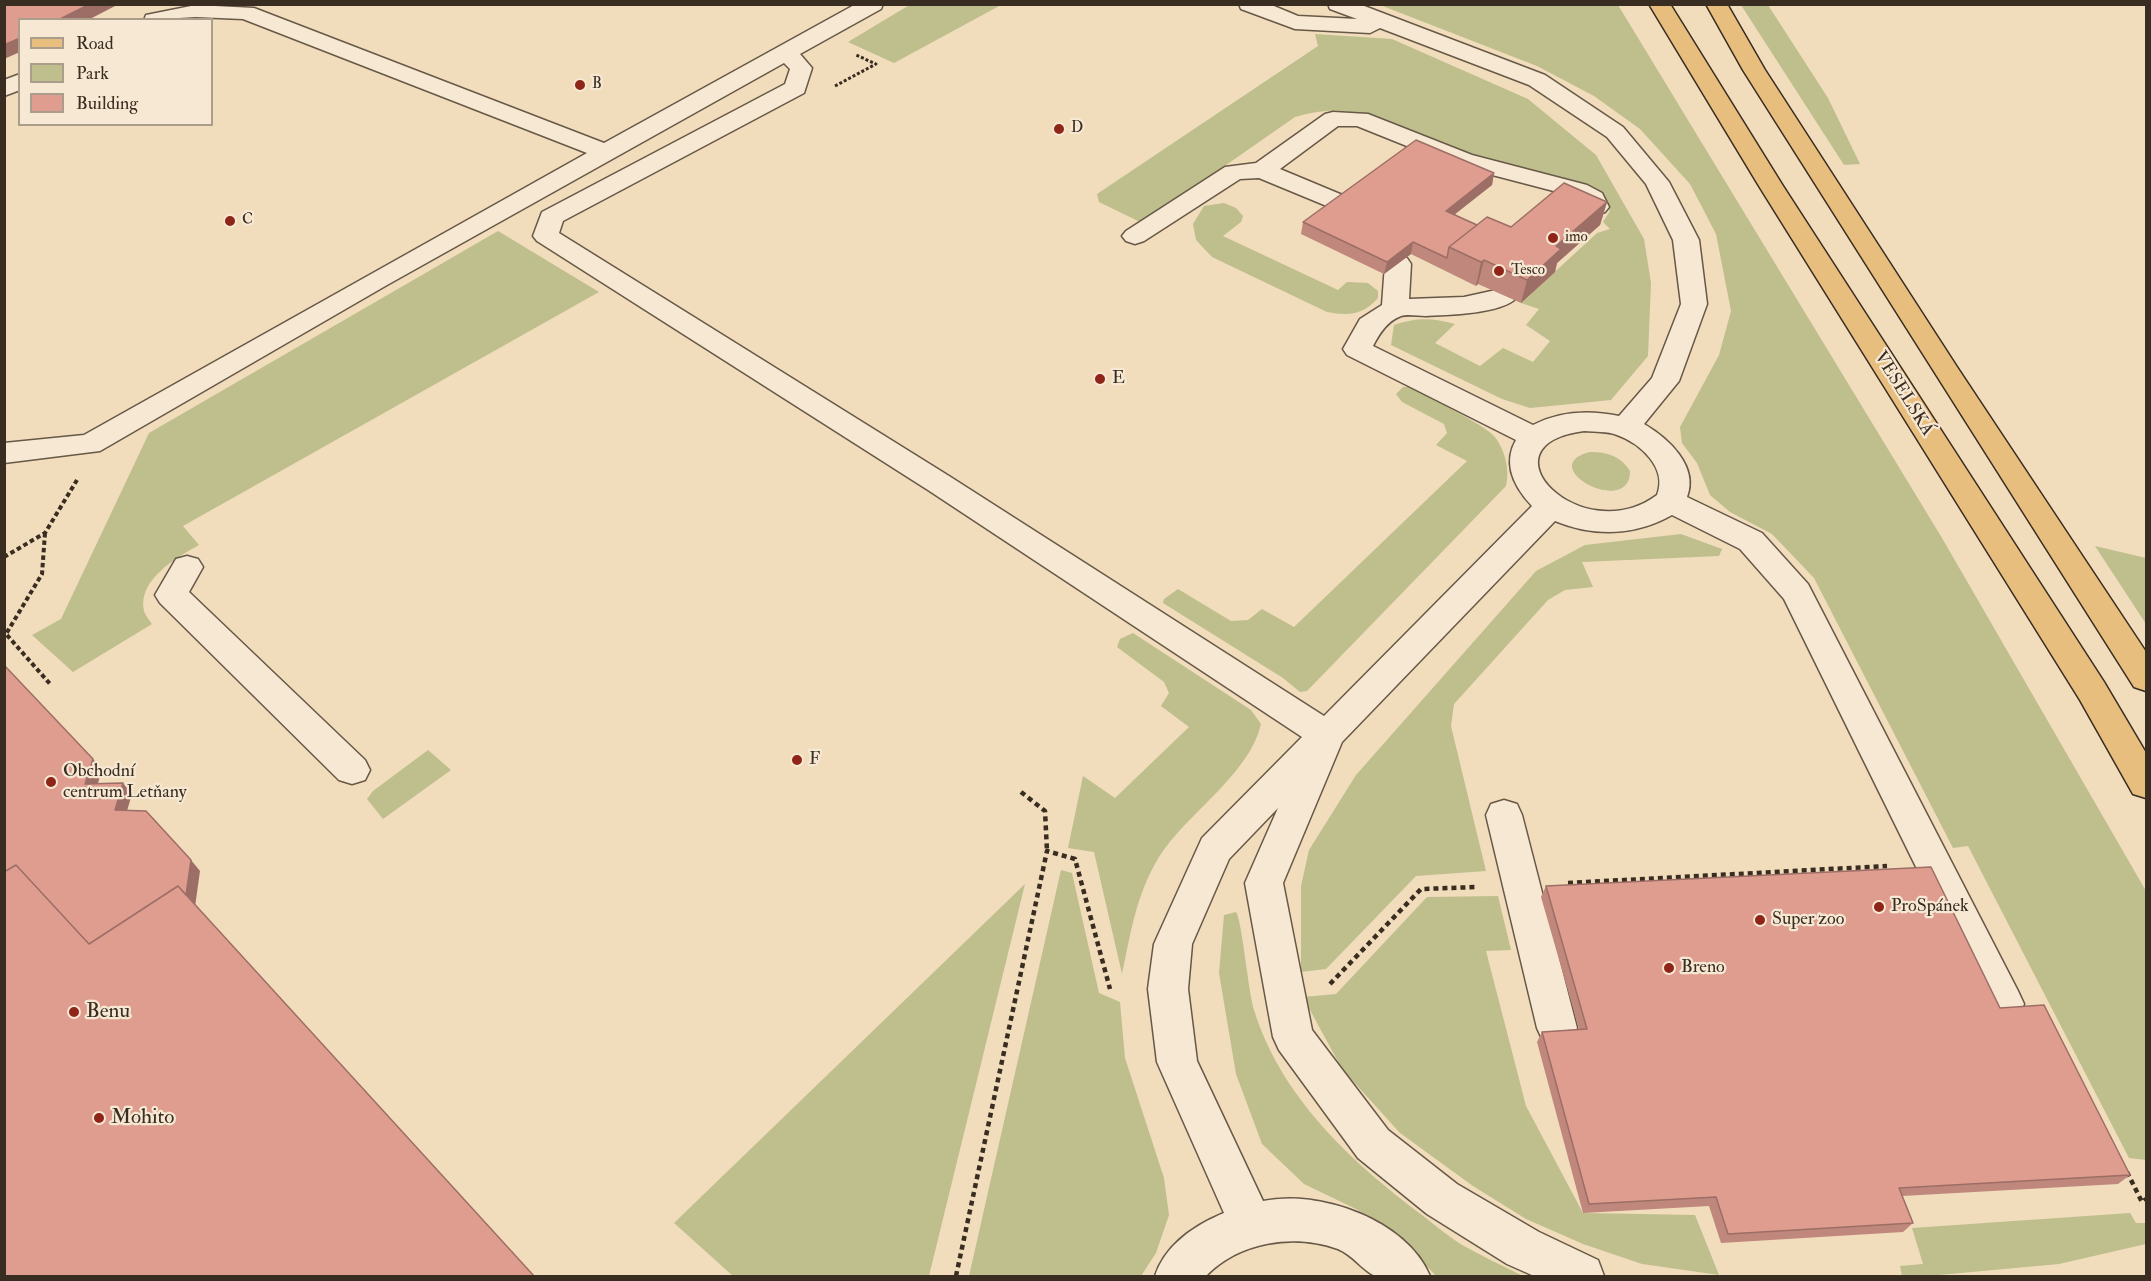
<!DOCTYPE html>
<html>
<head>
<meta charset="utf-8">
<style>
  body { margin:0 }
  #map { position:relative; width:2151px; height:1281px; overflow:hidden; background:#f1dcbc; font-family:"IM FELL Double Pica",serif }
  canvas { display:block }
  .frame { position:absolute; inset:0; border:6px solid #392c20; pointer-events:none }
  .legend { position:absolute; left:18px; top:18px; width:195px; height:108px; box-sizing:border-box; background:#f6e8d3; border:2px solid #aa9d8b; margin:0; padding:8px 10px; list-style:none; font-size:18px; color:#392c20 }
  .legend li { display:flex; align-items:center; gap:12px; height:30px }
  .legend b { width:30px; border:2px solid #aa9d8b }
</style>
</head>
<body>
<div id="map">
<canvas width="2151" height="1281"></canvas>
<div class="frame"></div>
<ul class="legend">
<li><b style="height:8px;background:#e8be7e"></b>Road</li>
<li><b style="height:16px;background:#bebf8d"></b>Park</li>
<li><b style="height:16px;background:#df9d90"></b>Building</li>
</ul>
</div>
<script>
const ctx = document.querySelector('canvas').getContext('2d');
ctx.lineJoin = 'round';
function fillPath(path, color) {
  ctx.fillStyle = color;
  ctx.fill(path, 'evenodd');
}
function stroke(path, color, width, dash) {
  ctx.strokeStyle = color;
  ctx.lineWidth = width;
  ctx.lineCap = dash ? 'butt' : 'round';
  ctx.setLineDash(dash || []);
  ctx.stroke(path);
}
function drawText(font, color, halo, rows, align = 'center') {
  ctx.font = font + ' "IM FELL Double Pica",serif';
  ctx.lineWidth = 4.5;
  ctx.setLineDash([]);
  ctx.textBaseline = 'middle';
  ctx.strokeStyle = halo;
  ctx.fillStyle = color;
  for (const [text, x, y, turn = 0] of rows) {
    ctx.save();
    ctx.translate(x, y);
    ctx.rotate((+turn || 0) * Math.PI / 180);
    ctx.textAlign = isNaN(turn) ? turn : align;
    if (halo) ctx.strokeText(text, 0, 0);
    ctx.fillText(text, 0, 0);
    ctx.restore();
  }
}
fillPath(new Path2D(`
  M911,4H1001V5L894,63L848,42Z
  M1380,5H1618L1942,538L2146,891V1160L2129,1158L1968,846L1953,848L1814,578L1772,534L1730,512L1710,495L1697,463L1682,443L1680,427L1719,355L1731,311L1716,234L1690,184L1640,129L1594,96L1537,66Z
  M1741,5H1768L1828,98L1860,164L1844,165Z
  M1315,34L1392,39L1528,99L1596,155L1644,239L1651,283L1648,356L1611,400L1530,408L1502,399L1391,345L1394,325C1417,317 1433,318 1455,324L1435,343L1480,366L1503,348L1533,362L1550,341L1526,325L1539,309L1521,303L1597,233L1610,229L1603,222L1610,211L1607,204C1558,188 1509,172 1460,154C1425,141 1386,117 1349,112C1331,109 1312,112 1295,117L1147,220L1138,221L1099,202L1097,194L1318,46Z
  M1224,203L1236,208L1243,216L1241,222L1223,236L1338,290L1347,282L1368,283L1378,291V298C1363,315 1349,316 1327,312L1212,257L1196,240L1193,224L1204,206Z
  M498,231L599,292L183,526L199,545C177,557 137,580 144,611C145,615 150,621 152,624L73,672L32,635L61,619L149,433Z
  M1403,387H1409C1427,397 1484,424 1495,437C1505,450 1510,470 1506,486L1307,691L1300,692L1283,678L1163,603L1164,599L1178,589L1231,621L1248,620L1262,609L1294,627L1467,461L1436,445L1447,433L1444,424L1402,402L1396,394Z
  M1590,452C1607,452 1621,456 1630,471C1630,519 1533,466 1590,452Z
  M1681,534L1722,549L1719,556L1582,562L1593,587L1565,590L1548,600L1454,704L1451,726L1486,871L1416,876L1326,969L1301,972V886L1309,850L1356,775L1536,571L1585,545Z
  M2095,546L2146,558V624Z
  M1133,633L1251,710L1261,724C1250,774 1186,814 1159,857C1136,895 1131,932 1122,974L1094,852L1068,848L1083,776L1115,798L1189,727L1161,706L1169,693L1164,682L1117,647L1120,639Z
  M428,750L451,770L383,819L367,799L373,791Z
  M1061,870L1072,873L1099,993L1120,1002L1125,1058L1164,1178L1169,1215L1156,1253L1141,1276H969Z
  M1025,884L929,1276H733L674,1223Z
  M1498,896L1511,950L1486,951L1526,1106L1583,1213L1695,1215L1719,1275L1642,1264L1583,1244L1526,1219L1473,1186L1400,1133L1342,1069L1303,997L1336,994L1427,897Z
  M1236,912C1242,920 1248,992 1254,1010C1281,1097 1351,1162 1422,1215C1435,1225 1448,1236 1462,1245C1482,1256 1503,1266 1523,1276H1436L1404,1242L1358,1210L1304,1184L1262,1144L1236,1074L1219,973L1224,915Z
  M2130,1213L2136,1223H2146V1244L2059,1264L1928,1276H1902L1900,1266L1923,1264L1912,1228Z`), '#bebf8d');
const minor = new Path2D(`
  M856,4H883L881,9L800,54L812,68L804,93L563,221L559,233L949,476L1324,716L1532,506C1515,488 1502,464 1516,440L1347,355L1343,349L1360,319L1382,305L1385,264L1389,258L1398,256L1407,258L1411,264L1409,299L1464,297L1505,288L1514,290L1518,296C1506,314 1446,315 1425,316C1418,316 1408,314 1401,316C1387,321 1379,334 1373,346L1533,425C1560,411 1590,410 1619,416L1652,378L1681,304L1673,240L1646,184L1607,137L1529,85L1380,28L1370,33L1295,29L1241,9L1239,4H1269L1298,16L1357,19L1330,9L1328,4H1359L1545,75L1623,127L1669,182L1699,240L1707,304L1679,381L1644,424C1668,438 1699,466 1687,497L1762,533L1808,584L2018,991L2024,1004L2018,1017L2004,1022L1990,1017L1784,599L1740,549L1672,515C1635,536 1594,537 1555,521L1342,742L1283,883L1312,1030L1388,1130L1457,1184L1539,1232L1598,1260L1604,1276H1534L1507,1264L1427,1214L1358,1158L1279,1050L1273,1037L1245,883L1278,808L1229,859L1192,944L1188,989L1197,1061L1263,1201C1319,1189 1407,1220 1430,1276C1421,1277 1384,1280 1375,1276C1362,1270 1353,1255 1338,1249C1293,1233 1239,1242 1206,1276H1155C1165,1245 1195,1225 1224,1213L1157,1062L1148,989L1154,944L1202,838L1302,737L928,490L537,241L533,236L542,212L785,84L790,69L784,63L387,285L100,451L4,463V443L84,435L587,153L243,19L196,17L144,20L146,15L196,5L254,8L604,143ZM1584,431C1595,432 1607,431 1617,435C1640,443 1668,468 1657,495C1582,551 1476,445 1584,431Z
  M20,74V90L4,96V80Z
  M1333,112L1368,114L1472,155L1587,185L1602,193L1609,207L1605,212L1596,215L1587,212L1582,202L1569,195L1454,165L1357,126H1338L1280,169L1352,199L1356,204L1352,209L1343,212L1334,209L1259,178L1240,179L1144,241L1135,244L1126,241L1122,236L1126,231L1225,167L1256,163L1325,114Z
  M187,556L198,559L203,567L189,592L365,760L370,770L365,780L352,784L339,780L160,603L155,595L176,559Z
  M1504,800L1517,804L1522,815L1577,1028L1571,1041L1557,1046L1543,1041L1537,1028L1486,815L1491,804Z`);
const major = new Path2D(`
  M1649,4H1670L1783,186L2104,682L2146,753V798L2133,794L2080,700L1759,186Z
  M1706,4H1727L1765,70L1957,367L2146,652V691L2134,687L1743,70Z`);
stroke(minor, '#675847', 3);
stroke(major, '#392c20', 3);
stroke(new Path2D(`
  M835,86L876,64L856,55`), '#392c20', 3, [3, 2]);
stroke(new Path2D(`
  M45,533L42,574L6,634L51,685
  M4,557L45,533L77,480`), '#392c20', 4, [4.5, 3]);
stroke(new Path2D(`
  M1021,792L1045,811L1047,851
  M1568,883L1887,866
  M1330,984L1421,889L1477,887
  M2127,1172L2142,1202L2146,1199
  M956,1276L1047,851L1075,859L1110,989`), '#392c20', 4.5, [5, 4]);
fillPath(minor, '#f6e8d3');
fillPath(major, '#e8be7e');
fillPath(new Path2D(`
  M1494,173L1492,185L1454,214L1477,225L1511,227L1607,202L1600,225L1557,263L1555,272L1521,303L1478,284L1476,286L1411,254L1384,274L1301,234L1303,222Z
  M1546,886L2000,1008L2130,1175L2118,1184L1902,1196L1913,1223L1903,1232L1721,1243L1709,1206L1583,1213L1537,1042L1542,1032L1579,1029L1541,897Z`), '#c0877c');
fillPath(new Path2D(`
  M90,4H119L88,20H58Z
  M20,38V52L4,59V45Z
  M1494,173L1492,185L1444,223L1446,211Z
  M1607,202L1600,225L1557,263L1555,272L1521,303L1527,280L1556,246Z
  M1413,242L1411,254L1384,274L1387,262Z
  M1484,260L1478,284L1476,286L1481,262Z
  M93,759L102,770L94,796L85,784Z
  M123,783L132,794L124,821L115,810Z
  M191,860L200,871L195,907L108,965Z`), '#9c6e65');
const building = new Path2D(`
  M4,4H90L58,20H20V38L4,45Z
  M1416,140L1494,173L1446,211L1477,225L1449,247L1447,258L1413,242L1387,262L1303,222Z
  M1564,183L1607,202L1556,246L1561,249L1527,280L1484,260L1481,262L1449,247L1487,217L1511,227Z
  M4,665L93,759L85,784L123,783L115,810L146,811L191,860L186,895L178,886L89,944L16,865L4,872Z
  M16,865L89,944L178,886L534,1276H4V872Z
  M1931,867L2000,1008L2044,1005L2130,1175L1899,1188L1913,1223L1728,1234L1716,1197L1589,1204L1542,1032L1587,1029L1546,886Z`);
fillPath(building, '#df9d90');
stroke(building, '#9c6e65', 1.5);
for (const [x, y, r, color] of [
  [580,85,6,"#8f2418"],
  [1059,129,6,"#8f2418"],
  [230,221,6,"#8f2418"],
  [1553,238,6,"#8f2418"],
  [1499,271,6,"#8f2418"],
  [1100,379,6,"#8f2418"],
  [797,760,6,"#8f2418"],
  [51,782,6,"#8f2418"],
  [1879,907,6,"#8f2418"],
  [1760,920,6,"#8f2418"],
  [1669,968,6,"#8f2418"],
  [74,1012,6,"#8f2418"],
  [99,1118,6,"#8f2418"]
]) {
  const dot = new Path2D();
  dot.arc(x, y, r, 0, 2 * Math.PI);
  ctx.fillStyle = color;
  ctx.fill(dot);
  stroke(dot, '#f6e8d3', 2);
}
drawText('15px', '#392c20', '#f6e8d3', [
  ["B",592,85],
  ["D",1071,129],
  ["C",242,221],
  ["imo",1565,238],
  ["Tesco",1511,271]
], 'left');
drawText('18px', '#392c20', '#f6e8d3', [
  ["E",1112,379],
  ["F",809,760],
  ["Obchodní",63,772],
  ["centrum Letňany",63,793],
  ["ProSpánek",1891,907],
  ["Super zoo",1772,920],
  ["Breno",1681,968]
], 'left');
drawText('18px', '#392c20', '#f6e8d3', [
  ["VESELSKÁ",1903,394,58]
]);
drawText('21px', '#392c20', '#f6e8d3', [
  ["Benu",86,1012],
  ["Mohito",111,1118]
], 'left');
</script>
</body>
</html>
